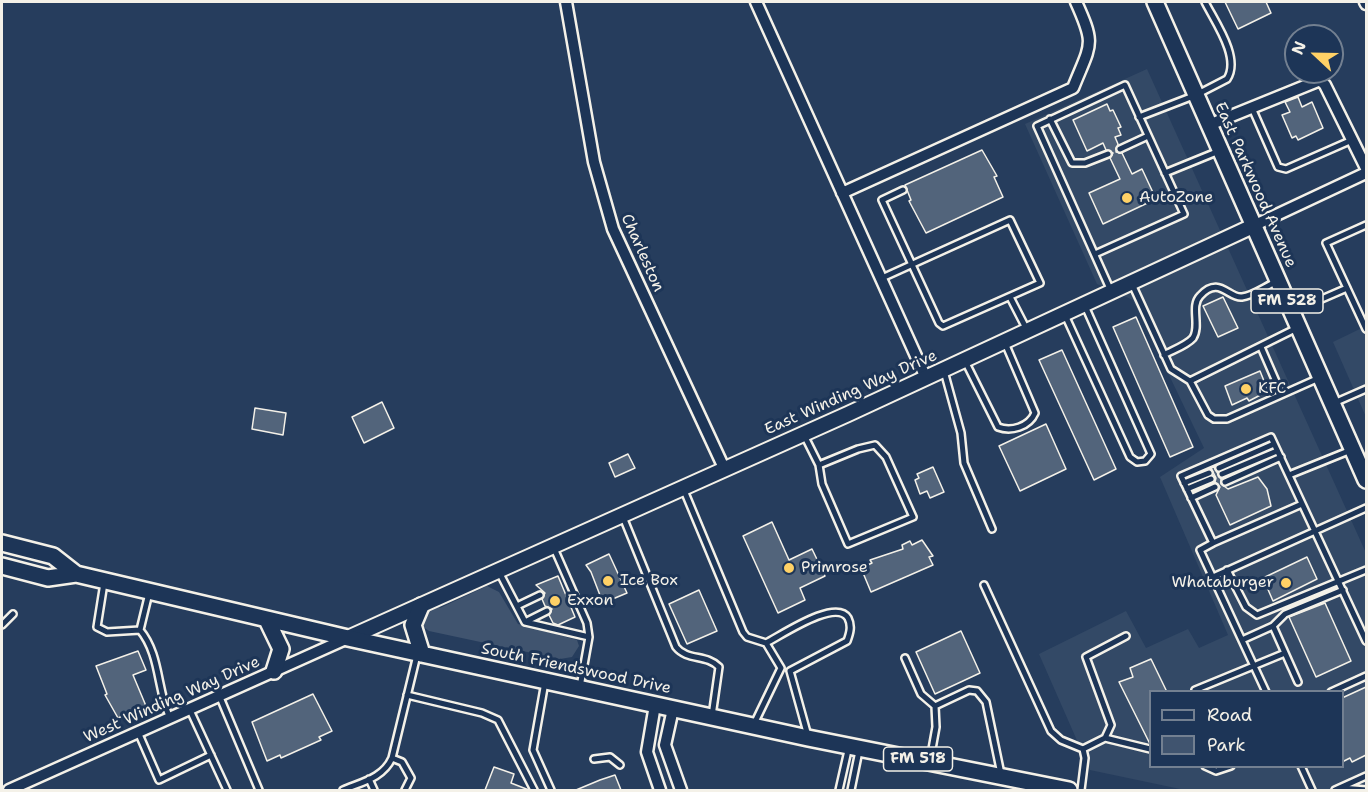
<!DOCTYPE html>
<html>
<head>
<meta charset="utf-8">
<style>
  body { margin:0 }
  #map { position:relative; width:1368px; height:792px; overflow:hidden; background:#263d5d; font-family:"Shantell Sans",sans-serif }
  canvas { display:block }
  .frame { position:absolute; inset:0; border:3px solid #f4f1e8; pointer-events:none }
  .legend { position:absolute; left:1149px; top:690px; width:195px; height:78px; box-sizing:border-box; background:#1d3557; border:2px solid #738091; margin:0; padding:8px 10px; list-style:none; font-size:18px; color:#f4f1e8 }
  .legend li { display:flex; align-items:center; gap:12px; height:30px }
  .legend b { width:30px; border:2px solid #738091 }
  .north { position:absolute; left:1284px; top:24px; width:60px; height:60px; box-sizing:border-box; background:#1d3557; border:2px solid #738091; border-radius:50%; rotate:292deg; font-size:16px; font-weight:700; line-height:24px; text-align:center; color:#f4f1e8 }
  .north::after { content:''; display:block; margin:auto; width:21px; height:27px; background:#ffd166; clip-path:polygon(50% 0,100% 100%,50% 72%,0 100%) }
</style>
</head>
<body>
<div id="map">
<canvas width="1368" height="792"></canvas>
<div class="frame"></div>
<ul class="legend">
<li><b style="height:8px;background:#1d3557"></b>Road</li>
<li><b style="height:16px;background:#40546f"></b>Park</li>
</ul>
<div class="north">N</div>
</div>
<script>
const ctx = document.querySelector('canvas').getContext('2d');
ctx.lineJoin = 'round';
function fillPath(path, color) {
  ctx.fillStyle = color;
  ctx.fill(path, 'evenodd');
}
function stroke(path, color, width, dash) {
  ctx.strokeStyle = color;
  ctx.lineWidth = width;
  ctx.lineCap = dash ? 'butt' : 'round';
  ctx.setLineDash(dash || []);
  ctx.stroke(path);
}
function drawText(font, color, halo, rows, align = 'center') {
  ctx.font = font + ' "Shantell Sans",sans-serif';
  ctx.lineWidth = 6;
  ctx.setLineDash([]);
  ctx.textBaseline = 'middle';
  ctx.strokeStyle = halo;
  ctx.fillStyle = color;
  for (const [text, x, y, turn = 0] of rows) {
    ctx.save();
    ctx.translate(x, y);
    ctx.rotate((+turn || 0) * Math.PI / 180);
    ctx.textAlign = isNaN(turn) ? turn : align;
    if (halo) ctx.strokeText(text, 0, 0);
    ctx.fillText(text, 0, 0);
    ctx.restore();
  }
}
fillPath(new Path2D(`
  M1147,69L1366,553V790H1185L1090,770L1039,654L1126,611L1146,648L1188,629L1199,648L1228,635L1160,477L1204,448L1133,300L1097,284L1025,124ZM1150,692H1342V766H1150Z
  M1366,326V417L1333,342Z`), '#334966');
fillPath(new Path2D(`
  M487,586L499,592L518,624L577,640L579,646L572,657L560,659L429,631L421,625L426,613L438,605L440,608Z`), '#40546f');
const building = new Path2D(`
  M1225,2H1266L1271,13L1238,29Z
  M1298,97L1302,107L1312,102L1323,128L1298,140L1296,136L1292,138L1282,115L1290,112L1285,102Z
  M1107,104L1110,111L1113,110L1121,127L1118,128L1121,135L1115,137L1118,144L1116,152L1122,153L1132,174L1142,169L1156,199L1103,224L1089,193L1120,179L1110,158L1113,153L1106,150L1103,143L1087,151L1073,120Z
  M982,150L997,176L994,177L1003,197L926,233L909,201L911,200L905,185Z
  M1223,297L1238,328L1218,337L1203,306Z
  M1136,317L1193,447L1170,457L1113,327Z
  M1062,350L1116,469L1094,480L1039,360Z
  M1260,371L1268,391L1249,401L1247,398L1232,405L1225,386Z
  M382,402L394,428L364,443L352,417Z
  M255,408L286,413L283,435L252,429Z
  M1046,424L1066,469L1020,491L999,446Z
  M628,454L635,468L615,477L609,463Z
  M933,467L944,492L930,498L927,491L920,494L915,480L919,478L917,474Z
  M1214,467L1221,479V484L1228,489L1258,477L1267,489L1271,506L1230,525L1216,495L1220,487L1215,482L1216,478L1211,468Z
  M772,522L789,560L812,549L825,576L800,588L805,600L778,613L743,536Z
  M922,540L933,556L929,557L933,565L871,592L861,568L872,563L870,560L903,549L902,545L910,541L912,545Z
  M609,554L627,593L603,603L591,572L586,565Z
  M1307,557L1317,579L1273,601L1263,578Z
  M558,576L575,617L558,625L553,623L549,615L552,609L545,606L542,599L545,593L536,585Z
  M699,590L717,631L687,644L669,604Z
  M1325,603L1351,661L1316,677L1289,617Z
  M961,631L980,673L935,694L916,652Z
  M138,651L146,670L133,675L146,706L118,718L105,695L107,694L96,666Z
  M1151,659L1167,692H1150V744L1119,682L1133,677L1130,668Z
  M1366,687V755L1352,762L1350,758L1342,762V698Z
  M313,694L332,731L319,737L321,740L281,758L280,755L267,761L252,722Z
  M494,767L514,774L511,783L529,790H485Z
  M615,775L621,790H576L600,780Z`);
fillPath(building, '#52647b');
stroke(building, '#f4f1e8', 1.5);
const lane = new Path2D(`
  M1252,108L1278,167L1286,169L1352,140
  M1139,117L1196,95L1227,79C1241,58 1215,22 1205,2
  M1050,119L1072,163H1085L1108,154
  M1120,149L1148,136
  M1165,173L1219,151
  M1366,225L1326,243L1366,329
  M1095,254L1184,214L1125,85L1037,126L1111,291
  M882,278L1010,220L1040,283L943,326L939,323L882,200L903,190
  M1132,284L1171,369L1190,381L1208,415L1214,419H1227L1319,378
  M1010,297L1027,330
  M1294,311L1347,288
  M1065,315L1130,457L1137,462L1145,461L1151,454L1085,306
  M1261,347L1281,393
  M1164,355C1173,350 1187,345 1193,338C1201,326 1190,306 1200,296C1219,275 1229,299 1242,297C1253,296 1266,286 1276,282
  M965,361L998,427C1011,432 1029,427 1035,413L1005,343
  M944,371L961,433L964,463L992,529
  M1190,381L1297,328
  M1334,403L1366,389
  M804,435L819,465L822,484L848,544L913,517L886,457L875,445L858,449L819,465
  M1219,468L1274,444
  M1222,474L1277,451
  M1289,475L1351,450
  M1225,482L1281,457
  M1184,483L1209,473
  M683,488L743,632L747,637L766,643L781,668L754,724
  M1187,489L1211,479
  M1191,498L1215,487
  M1302,504L1213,543L1181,476L1271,437L1366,641
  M623,517L676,647C687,661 707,654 719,667L712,716
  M1213,543L1200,550L1266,692
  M553,546L587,623L589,637L580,687
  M498,570L525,622L589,637
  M1227,570L1246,607L1257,615L1366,570
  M1213,577L1366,508
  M104,583L97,627L107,632L140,630
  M984,585L1051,731L1061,740L1083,749L1085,758L1081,790
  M149,593L140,630C160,654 157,688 169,716
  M517,606L540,595
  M525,622L547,611
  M2,625L13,614
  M1273,626L1298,682
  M1242,640L1273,626L1285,614L1343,590
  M766,643C782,635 836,598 848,618C852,626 850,633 847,641L790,671L808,736
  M905,658L921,694L935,706
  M545,682L533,750L551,790
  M1195,690L1285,653
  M1331,692L1366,676
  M219,695L259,790
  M407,695L482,713L498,720L534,790
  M189,708L227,790
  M138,732L159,780L211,755
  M1105,738L1150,749
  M1083,749L1105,738L1111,725L1086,657L1126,636
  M392,758L402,762L411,778L405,790
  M594,759L610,757L620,765
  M930,760L936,727L935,706L969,690L977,691L986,702L1001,774
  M1205,766L1216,771L1231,766
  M1301,766L1312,790
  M369,779L374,790
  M1341,788L1366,790
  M343,790C362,782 383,778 392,758L417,655
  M839,790L849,746
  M851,790L859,751
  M1335,790L1366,776`);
const street = new Path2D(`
  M566,2L594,162L613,229L724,468
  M756,2L926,378
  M1365,2L1366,4
  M1209,125L1320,80L1325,85L1366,168
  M842,193L1073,88C1091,43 1096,46 1076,2
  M1253,226L1366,173
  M655,705L647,752L660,790
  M673,709L665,745L681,790
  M9,790L348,638`);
const secondary = new Path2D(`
  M348,638L848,414L1253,226`);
const primary = new Path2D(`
  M1155,2L1366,480
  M2,543L53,556L76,574L348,638L808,738L1069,790
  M2,566L48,578L76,574
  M421,606L413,625L422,654
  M267,620L281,649L274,671`);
stroke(lane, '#f4f1e8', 10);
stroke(street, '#f4f1e8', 15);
stroke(secondary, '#f4f1e8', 18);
stroke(primary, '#f4f1e8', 20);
stroke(lane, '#1d3557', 5);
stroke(street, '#1d3557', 10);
stroke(secondary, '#1d3557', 14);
stroke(primary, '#1d3557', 15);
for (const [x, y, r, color] of [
  [1127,198,6,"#ffd166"],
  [1246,389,6,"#ffd166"],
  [789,568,6,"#ffd166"],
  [608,581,6,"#ffd166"],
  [1286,583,6,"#ffd166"],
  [555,601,6,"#ffd166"]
]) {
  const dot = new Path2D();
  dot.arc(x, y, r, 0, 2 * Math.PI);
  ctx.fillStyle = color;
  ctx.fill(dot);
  stroke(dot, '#1d3557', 2);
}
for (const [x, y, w] of [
  [1287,301,72],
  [918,759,69]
]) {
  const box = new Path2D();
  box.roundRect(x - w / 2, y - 12, w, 24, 4.5);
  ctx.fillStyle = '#1d3557';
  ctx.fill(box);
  stroke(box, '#f4f1e8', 1.5);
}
drawText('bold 15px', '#f4f1e8', null, [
  ["FM 528",1287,301],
  ["FM 518",918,759]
]);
drawText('16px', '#f4f1e8', '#1d3557', [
  ["East Parkwood Avenue",1255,185,66],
  ["Charleston",642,253,66],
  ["East Winding Way Drive",851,393,-24],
  ["South Friendswood Drive",576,669,12],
  ["West Winding Way Drive",172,700,-24]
]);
drawText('16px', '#f4f1e8', '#1d3557', [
  ["AutoZone",1139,198],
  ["KFC",1258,389],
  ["Primrose",801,568],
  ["Ice Box",620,581],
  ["Whataburger",1274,583,"right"],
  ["Exxon",567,601]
], 'left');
</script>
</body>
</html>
